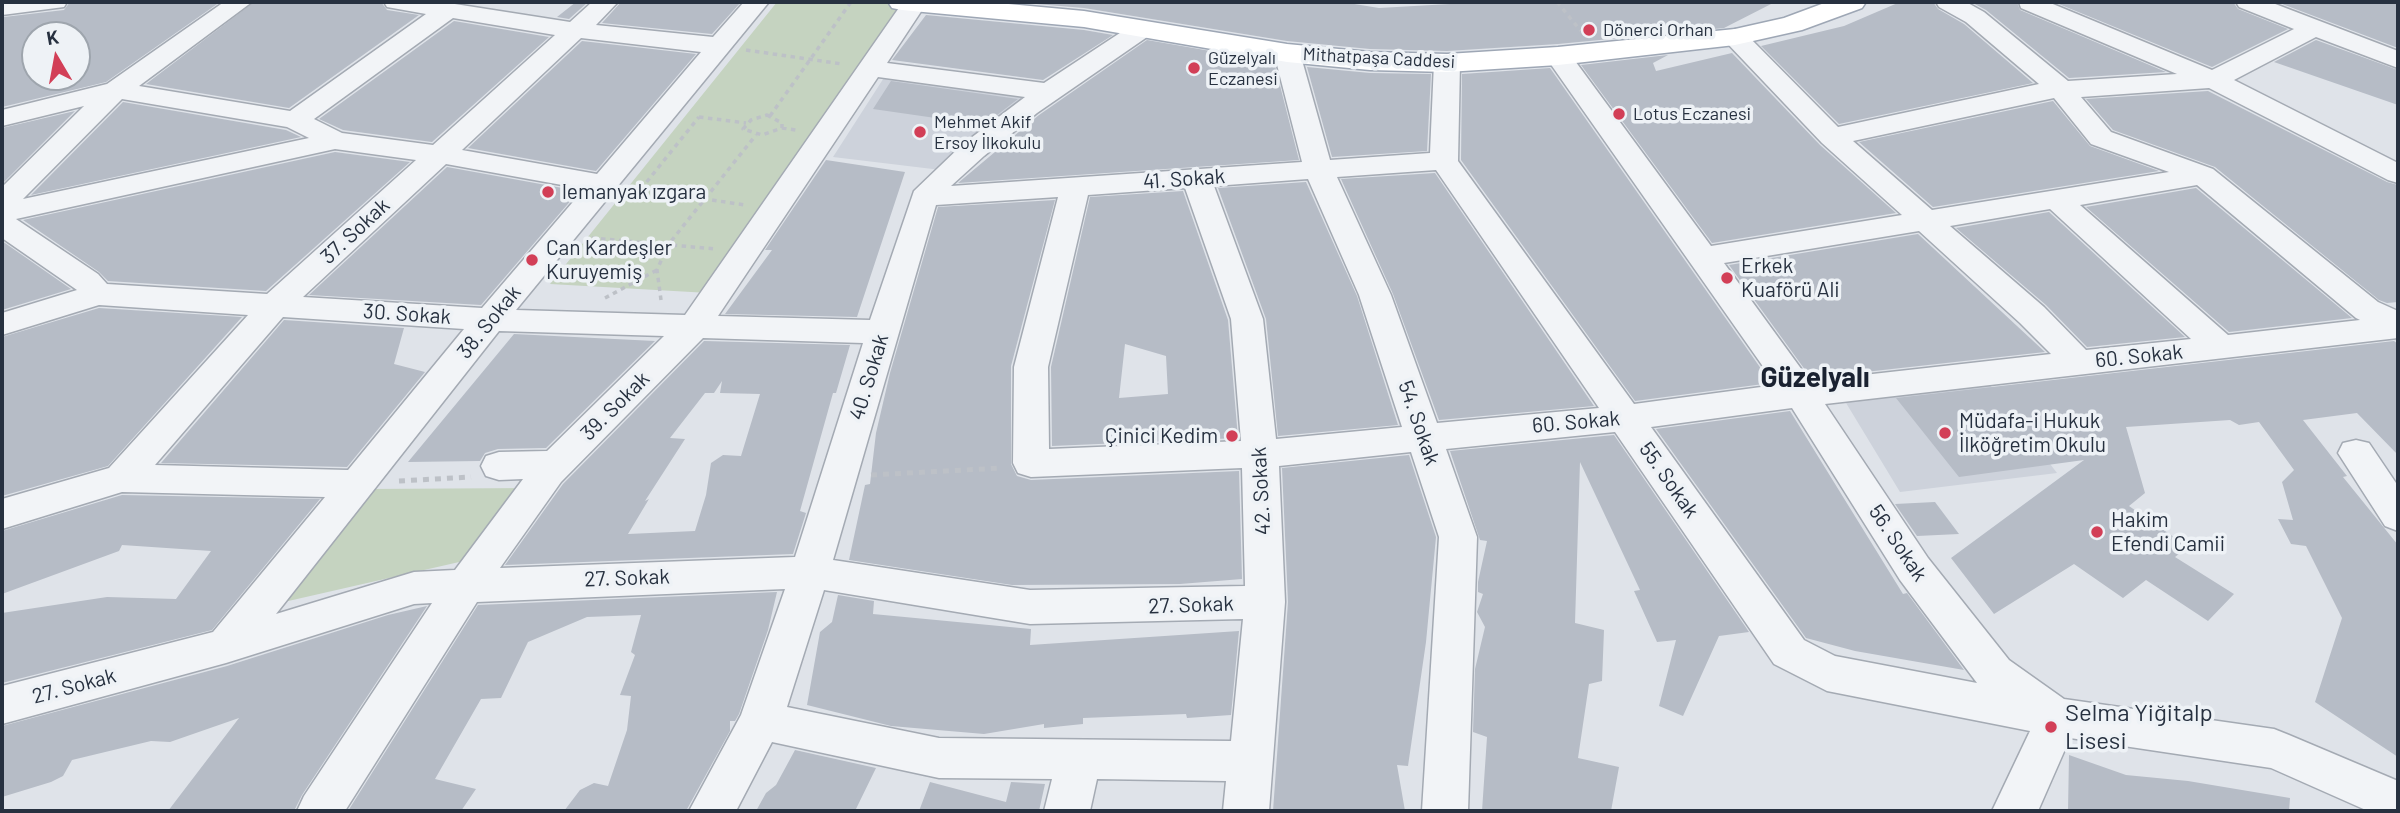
<!DOCTYPE html>
<html>
<head>
<meta charset="utf-8">
<style>
  body { margin:0 }
  #map { position:relative; width:2400px; height:813px; overflow:hidden; background:#dfe3e9; font-family:Barlow,sans-serif }
  canvas { display:block }
  .frame { position:absolute; inset:0; border:4px solid #273140; pointer-events:none }
  .north { position:absolute; left:21px; top:21px; width:70px; height:70px; box-sizing:border-box; background:#eef2f6; border:2px solid #9ea5ad; border-radius:50%; rotate:350deg; font-size:19px; font-weight:700; line-height:28px; text-align:center; color:#273140 }
  .north::after { content:''; display:block; margin:auto; width:24px; height:32px; background:#d23f57; clip-path:polygon(50% 0,100% 100%,50% 72%,0 100%) }
</style>
</head>
<body>
<div id="map">
<canvas width="2400" height="813"></canvas>
<div class="frame"></div>
<div class="north">K</div>
</div>
<script>
const ctx = document.querySelector('canvas').getContext('2d');
ctx.lineJoin = 'round';
function fillPath(path, color) {
  ctx.fillStyle = color;
  ctx.fill(path, 'evenodd');
}
function stroke(path, color, width, dash) {
  ctx.strokeStyle = color;
  ctx.lineWidth = width;
  ctx.lineCap = dash ? 'butt' : 'round';
  ctx.setLineDash(dash || []);
  ctx.stroke(path);
}
function drawText(font, color, halo, rows, align = 'center') {
  ctx.font = font + ' Barlow,sans-serif';
  ctx.lineWidth = 7;
  ctx.setLineDash([]);
  ctx.textBaseline = 'middle';
  ctx.strokeStyle = halo;
  ctx.fillStyle = color;
  for (const [text, x, y, turn = 0] of rows) {
    ctx.save();
    ctx.translate(x, y);
    ctx.rotate((+turn || 0) * Math.PI / 180);
    ctx.textAlign = isNaN(turn) ? turn : align;
    if (halo) ctx.strokeText(text, 0, 0);
    ctx.fillText(text, 0, 0);
    ctx.restore();
  }
}
fillPath(new Path2D(`
  M887,73L1037,94L941,170L833,157Z
  M1983,376L2057,473L1900,492L1840,393Z`), '#cdd2db');
fillPath(new Path2D(`
  M777,2H874L906,7L709,293L550,284Z
  M532,488L468,560L284,602L366,489Z`), '#c5d3c0');
fillPath(new Path2D(`
  M70,2H220L106,82L2,107L4,17L64,10ZM35,35H77V77H35Z
  M254,2H381L387,10L419,15L289,108L146,84Z
  M576,2H588L569,19L557,17Z
  M621,2H741L712,34L602,23Z
  M1013,2H1342L1379,8L1485,2H1775L1724,28L1558,44L1447,51L1370,49L1287,41L1084,8Z
  M1900,2H1933L1938,9L1964,24L2033,83L1839,124L1761,46L1844,26Z
  M1971,2H2017L2020,10L2166,72L2069,78L1986,10Z
  M2054,2H2233L2238,9L2288,29L2212,67Z
  M2277,2H2398V48Z
  M926,15L1084,30L1113,35L1043,80L892,60Z
  M454,21L549,37L432,142L343,130L319,119Z
  M1147,40L1274,62L1299,160L958,183L1039,115Z
  M2316,40L2398,70V105L2274,62Z
  M582,41L696,54L596,171L468,148Z
  M1732,53L1820,145L1896,213L1712,243L1581,65L1668,55L1653,63L1656,71Z
  M1307,67L1370,73L1431,74L1427,151L1332,157Z
  M1550,68L1771,383L1635,401L1461,160L1462,74Z
  M891,81L1018,99L984,125L873,109Z
  M2208,91L2387,182L2398,185V302L2387,303L2379,300L2215,167L2113,130L2086,99Z
  M2053,101L2090,146L2159,171L1933,207L1859,142Z
  M123,102L286,130L301,137L31,195Z
  M75,111L2,184V128Z
  M335,152L410,162L266,291L108,281L99,272L23,220Z
  M826,160L905,172L857,317L725,314L772,250H765Z
  M447,167L579,191L481,305L309,295Z
  M1435,173L1594,406L1439,420L1393,294L1341,179Z
  M1306,182L1357,296L1398,425L1278,436L1266,319L1218,188Z
  M2196,188L2352,318L2229,332L2086,207Z
  M1183,191L1228,320L1238,438L1052,446L1051,367L1090,197ZM1125,344L1166,356L1168,394L1119,398Z
  M1055,200L1011,366V464L1017,476L1031,480L1239,471L1242,579L1180,584L1012,585L849,560L865,485L870,484L876,433L890,373L938,207Z
  M2049,212L2185,337L2087,347L2046,305L1956,228Z
  M1918,234L2045,352L1811,378L1729,265Z
  M2,241L71,289L2,310Z
  M99,308L242,317L108,466L2,496V337Z
  M284,320L404,328L394,364L425,372L347,467L161,463Z
  M514,334L655,341L546,448L498,449L485,453L480,461L408,462Z
  M704,341L850,345L836,393H833L800,511L806,513L793,554L505,565L563,484ZM722,381L720,393L760,394L741,456L723,455L711,463L706,495L695,531L628,534L649,499L645,501L685,439L670,438L705,393H714Z
  M2394,341L2398,344V455L2357,413L2303,420L2347,476L2343,477L2398,545V757L2315,702L2342,618L2306,546L2291,544L2278,519L2293,520L2282,482L2294,470L2259,422L2239,425L2230,420L2126,427L2145,493L2129,506L2188,547L2175,557L2234,594L2208,621L2146,580L2123,598L2074,564L1994,614L1951,558L2084,460L1959,477L1896,398Z
  M1790,411L1903,594L1907,593L1964,670L1855,651L1806,638L1656,429Z
  M1614,435L1749,632L1719,636L1683,716L1659,706L1676,640L1657,642L1634,591L1640,590L1580,462L1575,623L1604,630L1602,681L1589,684L1578,758L1619,767L1611,811H1482L1487,737L1473,732L1475,669L1485,627L1477,612L1483,594L1478,592V582L1487,541L1480,540L1450,451Z
  M1409,455L1436,537L1426,642L1408,766L1397,765L1405,811H1273L1288,602L1282,468Z
  M122,495L320,499L212,630L2,683V613L107,597L176,599L211,551L122,545L119,551L2,594V531Z
  M1935,502L1959,534L1917,536L1895,504Z
  M777,592L768,630L739,714L735,721H730V731L686,811H564L580,790L594,783L608,786L627,730L631,696L620,695L635,655L631,652L641,615L587,617L528,642L501,698L481,699L435,779L476,789L461,811H348L478,605Z
  M838,595L874,601L873,614L1031,629L1030,645L1239,631L1231,715L1187,718L1186,714L1083,718V724L1044,728V724L984,734L891,726L807,705L820,632L832,622Z
  M427,606L302,795L294,811H168L239,718L170,742L151,741L72,760L63,776L51,782L2,797V726L227,666L388,615Z
  M795,750L876,768L855,811H756L766,793L776,785Z
  M2069,755L2126,775L2188,781L2290,798L2289,811H2068Z
  M930,782L1006,802L1011,782L1045,784L1039,811H919Z`), '#b6bcc6');
const minor = new Path2D(`
  M2,2H67L64,7L2,15Z
  M224,2H252L139,86L290,111L426,14L387,7L384,2H442L570,22L592,2H618L596,25L713,37L744,2H769L516,310L685,315L903,2L926,4L887,63L1044,83L1132,25L1141,22L1150,25L1154,30L1150,35L1037,113L984,156L951,186L1302,162L1274,53L1278,48L1287,45L1296,48L1300,53L1330,160L1430,153L1434,63L1438,57L1447,55L1456,57L1460,63L1458,161L1634,404L1776,385L1545,56L1549,50L1558,48L1567,50L1711,246L1902,215L1822,143L1726,42L1722,37L1726,32L1735,29L1744,32L1838,127L2039,84L1966,22L1939,7L1936,2H1966L1984,12L2068,81L2177,74L2021,8L2019,2H2048L2212,70L2294,29L2239,7L2236,2H2270L2398,51V68L2316,37L2234,80L2398,163V183L2388,180L2209,88L2081,97L2111,132L2213,169L2378,302L2398,311V338L1825,404L1928,558L2009,660L2064,699L2274,729L2289,735L2398,781V811H2368L2271,768L2070,738L2038,811H1992L2030,731L1827,691L1774,664L1615,432L1446,449L1477,537L1468,811H1422L1439,537L1411,452L1279,466L1285,602L1269,811H1223L1226,781L1097,779L1090,811H1044L1052,779L939,778L772,742L736,811H689L741,715L785,589L477,602L345,811H297L304,796L432,603L414,604L226,663L2,724V686L213,632L325,497L122,492L2,529V499L109,468L248,315L99,305L2,335V313L77,290L2,238V187L84,106L2,126V110L107,84ZM453,18L555,35L433,145L342,133L314,119ZM581,38L701,52L597,174L462,150ZM878,77L1025,97L963,144L914,191L870,320L718,316ZM2054,98L2091,144L2169,172L1932,210L1853,141ZM122,99L287,127L309,138L23,199ZM335,149L416,160L267,294L107,284L98,274L16,219ZM446,164L584,189L482,308L303,297ZM1436,170L1599,408L1437,423L1391,295L1337,177ZM1308,179L1359,295L1402,427L1276,439L1263,319L1214,186ZM2197,185L2356,318L2360,320L2228,335L2080,205ZM1185,188L1231,319L1241,441L1049,449L1048,367L1088,195ZM1058,197L1014,367L1013,463L1018,473L1031,477L1242,468L1245,586L1030,590L833,560L936,205ZM2050,209L2191,339L2086,350L2044,307L1950,226ZM1919,231L2020,323L2051,354L1810,381L1724,263ZM283,317L464,329L348,470L155,465ZM499,331L664,336L547,451L499,452L486,456L481,466L486,476L499,480L523,479L455,570L414,572L276,614ZM703,338L863,343L795,557L500,568L561,482ZM1792,408L1900,580L1977,683L1835,656L1804,640L1651,427ZM824,590L1030,624L1243,619L1231,741L939,738L787,707Z
  M2356,440L2369,443L2398,486V531L2385,526L2338,453L2343,443Z`);
const major = new Path2D(`
  M888,2H987L1084,11L1287,44L1370,52L1447,54L1558,47L1735,29L1784,18L1827,2H1866L1862,8L1802,30L1735,45L1558,65L1447,72L1370,70L1287,62L1084,27L902,10L892,8Z`);
stroke(minor, '#a4aab3', 3);
stroke(major, '#9ea7b5', 3);
stroke(new Path2D(`
  M1557,2L1581,31
  M746,50L842,64
  M767,115L782,123V128L762,135L743,129L751,120Z
  M770,116L851,2
  M699,117L746,123
  M782,128L796,130
  M632,188L745,205
  M641,189L699,117
  M592,238L716,249
  M605,298L657,270
  M661,300L657,270L668,245L756,135`), '#bdc1c7', 3.5, [4.5, 4.5]);
stroke(new Path2D(`
  M871,475L1002,468
  M399,481L471,477`), '#bdc1c7', 5, [6, 6]);
fillPath(minor, '#f2f4f7');
fillPath(major, '#fff');
for (const [x, y, r, color] of [
  [1589,30,7,"#d23f57"],
  [1194,68,7,"#d23f57"],
  [1619,114,7,"#d23f57"],
  [920,132,7,"#d23f57"],
  [548,192,7,"#d23f57"],
  [532,260,7,"#d23f57"],
  [1727,278,7,"#d23f57"],
  [1945,433,7,"#d23f57"],
  [1232,436,7,"#d23f57"],
  [2097,532,7,"#d23f57"],
  [2051,727,7,"#d23f57"]
]) {
  const dot = new Path2D();
  dot.arc(x, y, r, 0, 2 * Math.PI);
  ctx.fillStyle = color;
  ctx.fill(dot);
  stroke(dot, '#eef2f6', 2.5);
}
drawText('18px', '#273140', '#eef2f6', [
  ["Dönerci Orhan",1603,30],
  ["Güzelyalı",1208,58],
  ["Eczanesi",1208,79],
  ["Lotus Eczanesi",1633,114],
  ["Mehmet Akif",934,122],
  ["Ersoy İlkokulu",934,143]
], 'left');
drawText('18px', '#273140', '#eef2f6', [
  ["Mithatpaşa Caddesi",1379,58,3]
]);
drawText('21px', '#273140', '#eef2f6', [
  ["41. Sokak",1184,179,-4],
  ["37. Sokak",355,231,-43],
  ["30. Sokak",407,314,4],
  ["38. Sokak",489,322,-51],
  ["60. Sokak",2139,356,-6],
  ["40. Sokak",869,377,-73],
  ["39. Sokak",615,406,-45],
  ["60. Sokak",1576,422,-5],
  ["54. Sokak",1419,423,71],
  ["55. Sokak",1669,480,55],
  ["42. Sokak",1261,491,-93],
  ["56. Sokak",1898,543,56],
  ["27. Sokak",627,578,-2],
  ["27. Sokak",1191,605,-2],
  ["27. Sokak",74,686,-15]
]);
drawText('21px', '#273140', '#eef2f6', [
  ["lemanyak ızgara",562,192],
  ["Can Kardeşler",546,248],
  ["Kuruyemiş",546,272],
  ["Erkek",1741,266],
  ["Kuaförü Ali",1741,290],
  ["Müdafa-i Hukuk",1959,421],
  ["İlköğretim Okulu",1959,445],
  ["Çinici Kedim",1218,436,"right"],
  ["Hakim",2111,520],
  ["Efendi Camii",2111,544]
], 'left');
drawText('24px', '#273140', '#eef2f6', [
  ["Selma Yiğitalp",2065,713],
  ["Lisesi",2065,741]
], 'left');
drawText('bold 28px', '#1a2231', '#eef2f6', [
  ["Güzelyalı",1815,378]
]);
</script>
</body>
</html>
